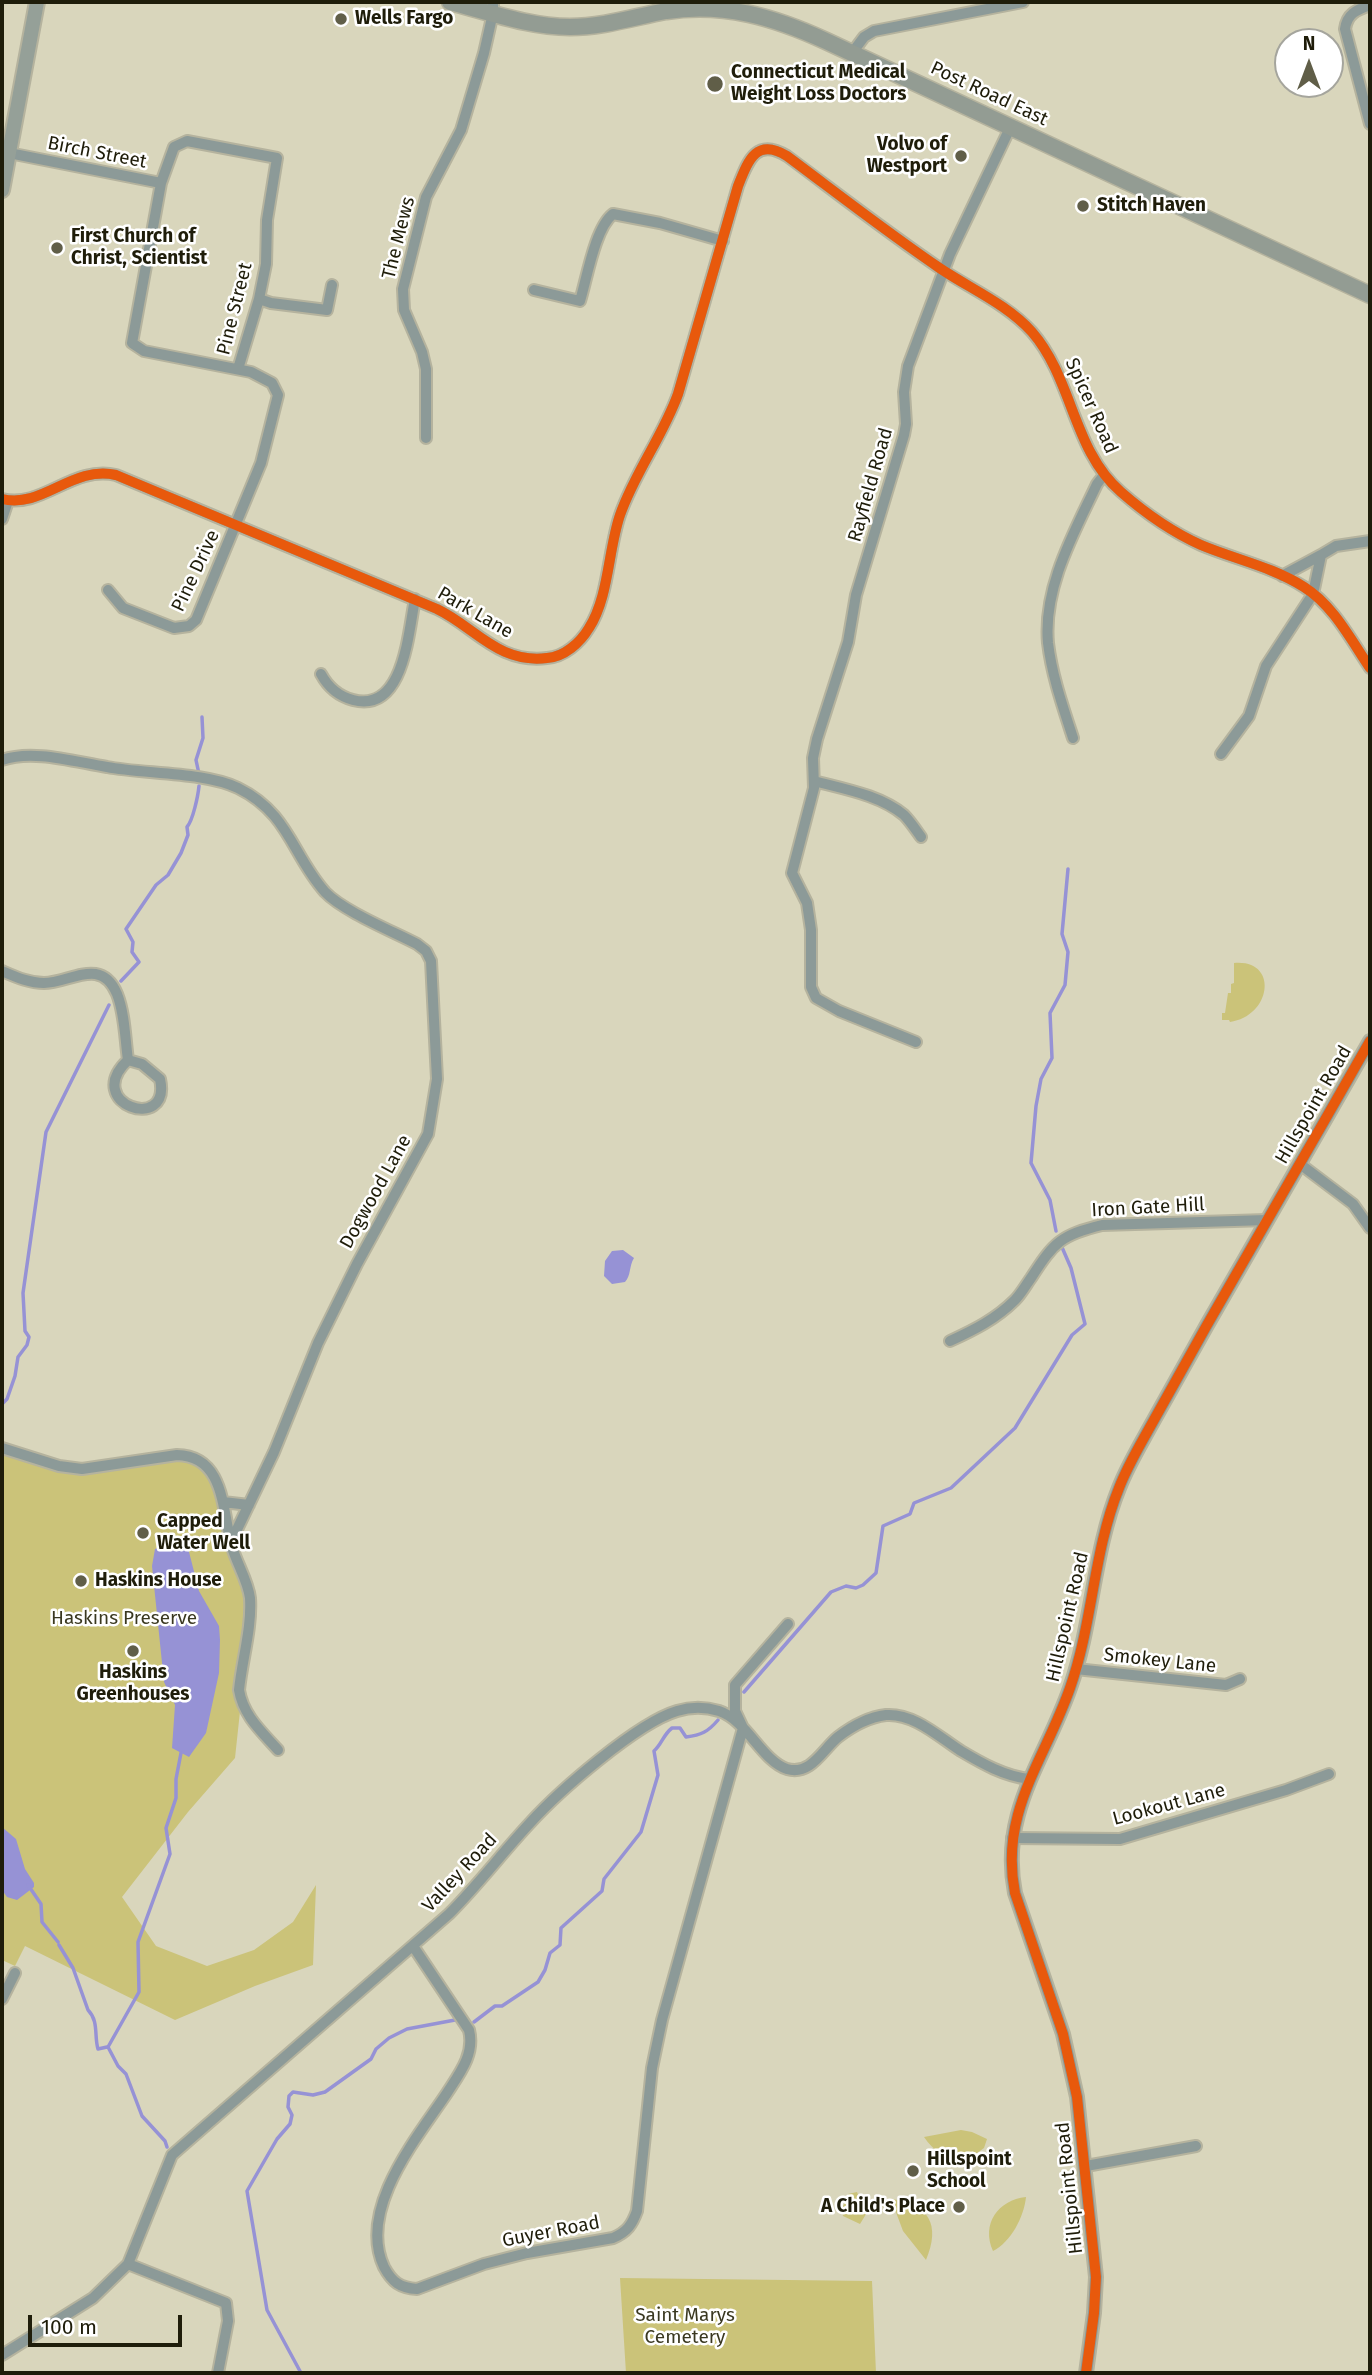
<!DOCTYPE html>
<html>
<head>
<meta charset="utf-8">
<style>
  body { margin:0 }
  #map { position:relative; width:1372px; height:2375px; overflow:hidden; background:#d9d6bc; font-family:"Fira Sans",sans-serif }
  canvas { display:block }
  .frame { position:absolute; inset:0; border:4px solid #1f1d0a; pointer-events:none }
  .north { position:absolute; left:1274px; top:28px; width:70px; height:70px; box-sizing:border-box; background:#fff; border:2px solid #a5a59d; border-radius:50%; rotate:0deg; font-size:19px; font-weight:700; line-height:28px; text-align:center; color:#1f1d0a }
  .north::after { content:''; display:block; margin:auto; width:24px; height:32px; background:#605e48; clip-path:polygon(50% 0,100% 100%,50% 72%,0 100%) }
  .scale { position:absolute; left:28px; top:2315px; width:154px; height:32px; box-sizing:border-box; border:4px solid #1f1d0a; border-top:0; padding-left:9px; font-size:21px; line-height:24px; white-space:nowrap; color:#1f1d0a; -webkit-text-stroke:5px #fff; paint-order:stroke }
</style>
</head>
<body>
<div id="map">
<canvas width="1372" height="2375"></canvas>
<div class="frame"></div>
<div class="north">N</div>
<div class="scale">100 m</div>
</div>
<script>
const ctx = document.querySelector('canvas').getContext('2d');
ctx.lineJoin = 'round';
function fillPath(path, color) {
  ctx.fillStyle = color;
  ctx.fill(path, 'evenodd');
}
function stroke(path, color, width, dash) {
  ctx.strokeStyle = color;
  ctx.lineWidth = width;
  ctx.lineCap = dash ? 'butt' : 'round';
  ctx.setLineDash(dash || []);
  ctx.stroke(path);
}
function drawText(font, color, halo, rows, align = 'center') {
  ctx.font = font + ' "Fira Sans",sans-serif';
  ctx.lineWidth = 5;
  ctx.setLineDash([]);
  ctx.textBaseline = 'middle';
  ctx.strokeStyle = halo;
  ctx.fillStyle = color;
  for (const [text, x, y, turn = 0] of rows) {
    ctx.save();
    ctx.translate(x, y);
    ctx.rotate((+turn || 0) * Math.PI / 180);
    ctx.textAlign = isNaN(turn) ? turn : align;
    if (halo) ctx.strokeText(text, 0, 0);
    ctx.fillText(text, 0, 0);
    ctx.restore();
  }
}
fillPath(new Path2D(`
  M1234,963C1279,959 1272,1016 1230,1022L1229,1020H1222V1013H1225L1228,993H1231V984L1234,983Z
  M2,1448L72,1468L177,1455L207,1466L247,1585L241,1702L235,1758L188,1812L122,1897L156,1946L207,1966L254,1950L293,1922L316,1885L313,1965L255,1986L175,2020L25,1946L15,1966L2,1960Z
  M961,2130L972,2132L987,2139L984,2148C961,2166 940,2160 924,2137Z
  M857,2192L859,2197L871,2206L860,2224L843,2216L841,2209L845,2203L850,2201L848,2194Z
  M1026,2197C1024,2217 1011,2242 993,2251C981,2224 998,2200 1026,2197Z
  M891,2199C929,2203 941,2225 926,2260L903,2231Z
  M620,2278L872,2281L876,2373H626Z`), '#cbc379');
fillPath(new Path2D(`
  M623,1250L634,1258C629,1266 631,1276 625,1282L612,1284L604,1276L605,1261L612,1251Z
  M171,1543L188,1548L199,1591L219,1626L220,1640L219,1673L206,1733L189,1757L172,1748L175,1705L164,1682L152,1566L155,1549Z
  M2,1827L16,1839L25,1869L34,1883V1887L17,1900L7,1897L2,1890Z`), '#9692d5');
stroke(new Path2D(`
  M199,774L196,760L203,738L202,717
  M121,981L139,962L132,952L133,942L126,929L156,885L168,875L181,853L188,835L187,827C193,820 198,796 199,786
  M1056,1231L1050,1200L1031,1163L1036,1106L1041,1079L1052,1058L1050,1013L1065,985L1068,952L1062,934L1068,869
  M2,1404L7,1399L15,1376L18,1357L27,1345L29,1337L25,1331L23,1293L46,1132L109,1005
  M744,1692L831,1592L846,1586L856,1588L863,1585L876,1573L883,1526L910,1514L914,1503L951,1488L1015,1428L1072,1335L1085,1324L1071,1268L1061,1245
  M28,1885L41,1904L42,1922L58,1942
  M59,1945L73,1968L88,2010C99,2021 94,2036 98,2049L107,2047
  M474,2022L495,2006H502L538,1982L545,1970L550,1953L560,1945L561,1928L602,1891L604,1879L641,1832L658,1775L654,1751C662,1744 663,1735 672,1728H680L686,1737C701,1735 708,1732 718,1720
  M167,2147L165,2141L142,2116L126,2074L118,2066L108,2047L139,1992L138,1942L170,1854L166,1828L176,1798V1779L181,1753
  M301,2373L267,2310L247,2191L277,2139L290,2124L292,2115L288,2107L289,2096L293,2092L313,2095L325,2092L371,2059L376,2049L389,2038L407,2029L455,2020`), '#9692d5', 3.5);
const minor = new Path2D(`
  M1370,5C1356,10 1347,14 1345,29L1370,124
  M852,53L864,37L874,31L1023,2
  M9,153L161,183L174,147L187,141L277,158L267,220L266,264L259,299L238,369
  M534,290L580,301C587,278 595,228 613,214L660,223L723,241
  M259,299L271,303L327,310L332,285
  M426,438V369L422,352L404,310L403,289L426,197L461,130L484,53L493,13V2
  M2,499C43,509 72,465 116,475L437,609C475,627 498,664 547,658C564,657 580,643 589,628C609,597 608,550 620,515C635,472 663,436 678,394L738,186C748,161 756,137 787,156C838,194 888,233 941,269C971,289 1008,305 1032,332C1073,379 1073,451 1121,492C1145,513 1172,532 1201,545C1234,559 1273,567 1304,587C1333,605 1351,640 1370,668
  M2,519L8,501
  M1282,576L1321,555
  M108,590L123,608L174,628L189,626L196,620L261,463L278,395L272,383L251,372L144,351L132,343L161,183
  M321,674C328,687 338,696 353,700C404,713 408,634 415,599
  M1073,738C1063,707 1052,676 1048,643C1043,587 1074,533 1097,484L1104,475
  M1221,754L1249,716L1266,666L1313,594L1321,555L1336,546L1370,541
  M2,760C33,749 75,762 107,767C143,774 206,772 238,788C289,813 292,855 325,892C343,911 392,931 417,944L426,951L431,961L437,1079L428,1134L357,1264L318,1343L274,1452L231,1542
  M814,781C844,789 880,795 904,815C910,821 916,830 921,837
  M2,971C16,977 29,983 44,983C70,983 101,956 117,994C125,1014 125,1039 128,1060L142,1064L160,1079C172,1134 81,1104 128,1060
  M916,1042L839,1011L816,998L811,987V930L807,903L792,873L814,788L813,758L817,739L848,642L856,595L904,435L906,424L904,392L908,366L950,254L1010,128
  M1300,1164L1353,1204L1370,1228
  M950,1341C974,1330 996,1319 1015,1300C1021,1294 1026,1285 1031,1278C1054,1242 1061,1235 1102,1225L1267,1220
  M2,1448L59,1466L82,1469L177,1455C226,1456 222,1513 232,1547C237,1564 248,1581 250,1598C252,1628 242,1660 239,1690C243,1715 261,1731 278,1750
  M223,1502L249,1505
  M1076,1669L1226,1685L1240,1679
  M1012,1838L1120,1839L1286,1790L1329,1774
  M413,1946L469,2030C475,2054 460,2073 447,2093C417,2138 357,2209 384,2267C392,2282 400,2288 417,2289L484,2264L527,2253L613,2238C627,2232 632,2225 637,2211L652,2068L662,2020L743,1728L735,1711V1685L788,1624
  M2,1999L15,1973
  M1086,2166L1196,2146
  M128,2264L226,2303L228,2321L218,2373
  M2,2355L93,2298L128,2264L172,2155L449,1914C478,1885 502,1853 530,1823C559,1791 637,1723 677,1711C690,1707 706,1707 719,1711C747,1720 761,1760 787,1769C811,1776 823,1749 838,1737C851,1727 869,1717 886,1715C914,1713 939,1737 961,1751C983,1764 1004,1776 1029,1779`);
const tertiary = new Path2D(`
  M1086,2373L1094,2313L1096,2277L1077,2097L1063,2034L1015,1893C999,1812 1045,1760 1070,1688C1093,1623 1093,1552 1119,1488C1127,1467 1139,1447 1150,1427C1169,1393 1188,1359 1207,1325C1261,1231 1316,1136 1370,1041`);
const secondary = new Path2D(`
  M2,190L37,2`);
const primary = new Path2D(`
  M450,2C489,12 529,27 570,27C603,27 634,17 666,11C723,2 774,17 826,41L1370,295`);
stroke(minor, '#b5b39e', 14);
stroke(tertiary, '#b5b39e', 16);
stroke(secondary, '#b5b39e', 18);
stroke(primary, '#b5b39e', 19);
stroke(minor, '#8c9a98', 10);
stroke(tertiary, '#8c9a98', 12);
stroke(secondary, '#95a098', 14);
stroke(primary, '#939c93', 16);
stroke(new Path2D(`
  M2,499C43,509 72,465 116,475L437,609C475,627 498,664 547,658C564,657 580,643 589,628C609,597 608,550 620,515C635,472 663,436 678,394L738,186C748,161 756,137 787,156C838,194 888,233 941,269C971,289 1008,305 1032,332C1073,379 1073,451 1121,492C1145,513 1172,532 1201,545C1234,559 1273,567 1304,587C1333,605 1351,640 1370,668
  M1086,2373L1094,2313L1096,2277L1077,2097L1063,2034L1015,1893C999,1812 1045,1760 1070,1688C1093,1623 1093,1552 1119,1488C1127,1467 1139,1447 1150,1427C1169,1393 1188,1359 1207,1325C1261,1231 1316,1136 1370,1041`), '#e8590c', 10);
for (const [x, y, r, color] of [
  [341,19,7,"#605e48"],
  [715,84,9,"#605e48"],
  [961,156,7,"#605e48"],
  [1083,206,7,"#605e48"],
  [57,248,7,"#605e48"],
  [143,1533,7,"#605e48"],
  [81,1581,7,"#605e48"],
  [133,1651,7,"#605e48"],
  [913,2171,7,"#605e48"],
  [959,2207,7,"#605e48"]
]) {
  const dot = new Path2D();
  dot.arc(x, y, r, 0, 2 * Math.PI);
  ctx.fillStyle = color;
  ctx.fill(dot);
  stroke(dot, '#fff', 2.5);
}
drawText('bold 19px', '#1f1d0a', '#fff', [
  ["Wells Fargo",355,19],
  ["Connecticut Medical",731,73],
  ["Weight Loss Doctors",731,95],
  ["Volvo of",947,145,"right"],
  ["Westport",947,167,"right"],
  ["Stitch Haven",1097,206],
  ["First Church of",71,237],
  ["Christ, Scientist",71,259],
  ["Capped",157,1522],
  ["Water Well",157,1544],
  ["Haskins House",95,1581],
  ["Haskins",133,1673,"center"],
  ["Greenhouses",133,1695,"center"],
  ["Hillspoint",927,2160],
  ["School",927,2182],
  ["A Child's Place",945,2207,"right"]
], 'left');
drawText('19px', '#1f1d0a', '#fff', [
  ["Post Road East",989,94,25],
  ["Birch Street",97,153,11],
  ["The Mews",399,238,-76],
  ["Pine Street",235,309,-76],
  ["Spicer Road",1091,406,66],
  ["Rayfield Road",871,485,-74],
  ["Pine Drive",196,571,-65],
  ["Park Lane",475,613,30],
  ["Hillspoint Road",1314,1105,-60],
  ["Dogwood Lane",376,1192,-61],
  ["Iron Gate Hill",1148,1208,-3],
  ["Hillspoint Road",1068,1617,-77],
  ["Smokey Lane",1160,1661,6],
  ["Lookout Lane",1169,1805,-15],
  ["Valley Road",460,1873,-47],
  ["Hillspoint Road",1070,2188,-96],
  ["Guyer Road",551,2232,-11]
]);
drawText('19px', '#3a3820', '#fff', [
  ["Haskins Preserve",124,1619],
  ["Saint Marys",685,2316],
  ["Cemetery",685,2338]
]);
</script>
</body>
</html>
